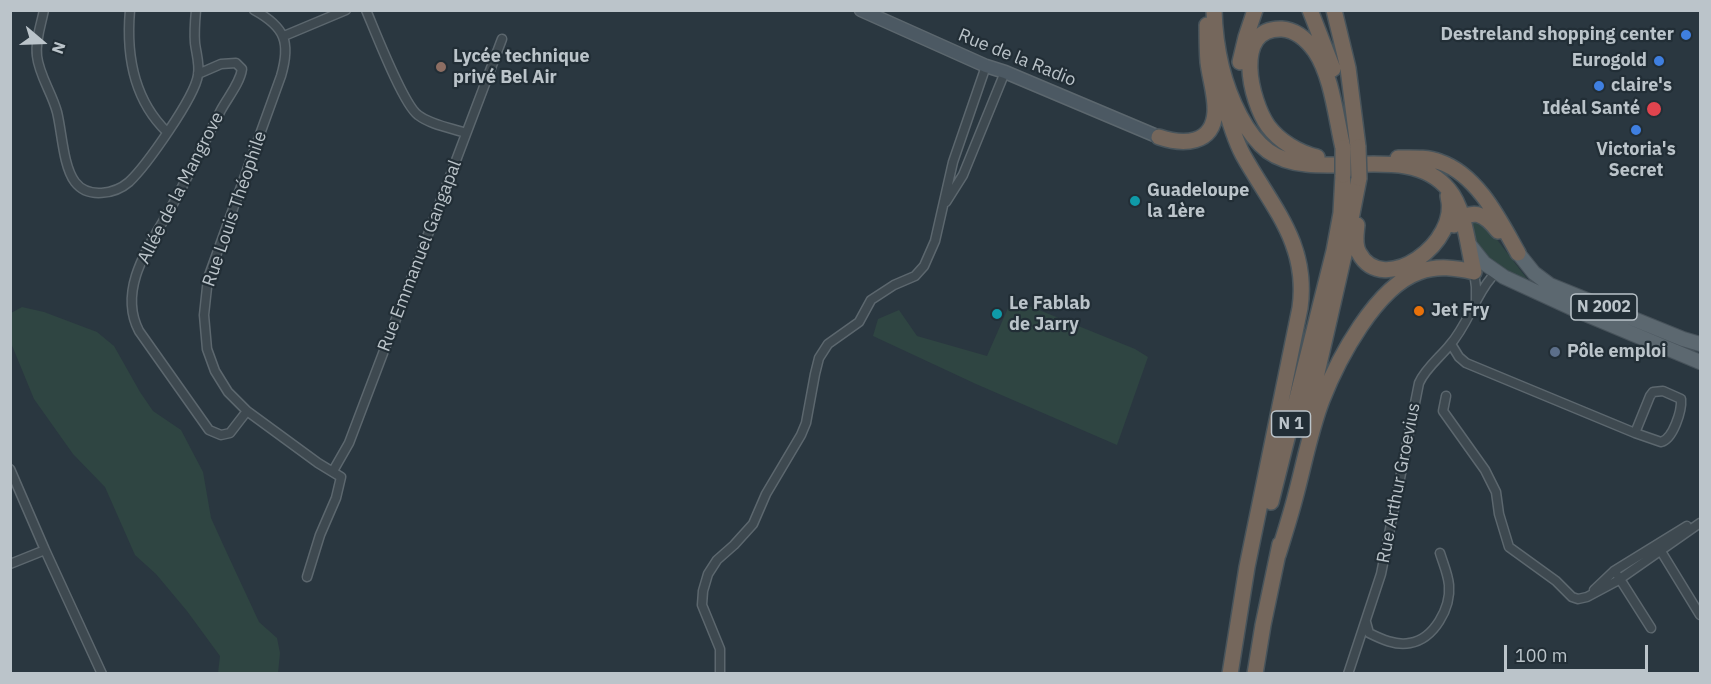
<!DOCTYPE html>
<html>
<head>
<meta charset="utf-8">
<style>
  body { margin:0 }
  #map { position:relative; width:1711px; height:684px; overflow:hidden; background:#2a3740; font-family:"IBM Plex Sans",sans-serif }
  canvas { display:block }
  .frame { position:absolute; inset:0; border:12px solid #bbc4ca; pointer-events:none }
  .north { position:absolute; left:12px; top:12px; width:60px; height:60px; -webkit-text-stroke:4px #222e36; paint-order:stroke; rotate:109deg; font-size:16px; font-weight:700; line-height:24px; text-align:center; color:#bbc4ca }
  .north::after { content:''; display:block; margin:auto; width:21px; height:27px; background:#bbc4ca; clip-path:polygon(50% 0,100% 100%,50% 72%,0 100%) }
  .scale { position:absolute; left:1504px; top:645px; width:144px; height:27px; box-sizing:border-box; border:3px solid #bbc4ca; border-top:0; padding-left:8px; font-size:18px; line-height:21px; white-space:nowrap; color:#bbc4ca; -webkit-text-stroke:4px #222e36; paint-order:stroke }
</style>
</head>
<body>
<div id="map">
<canvas width="1711" height="684"></canvas>
<div class="frame"></div>
<div class="north">N</div>
<div class="scale">100 m</div>
</div>
<script>
const ctx = document.querySelector('canvas').getContext('2d');
ctx.lineJoin = 'round';
function fillPath(path, color) {
  ctx.fillStyle = color;
  ctx.fill(path, 'evenodd');
}
function stroke(path, color, width, dash) {
  ctx.strokeStyle = color;
  ctx.lineWidth = width;
  ctx.lineCap = dash ? 'butt' : 'round';
  ctx.setLineDash(dash || []);
  ctx.stroke(path);
}
function drawText(font, color, halo, rows, align = 'center') {
  ctx.font = font + ' "IBM Plex Sans",sans-serif';
  ctx.lineWidth = 4.5;
  ctx.setLineDash([]);
  ctx.textBaseline = 'middle';
  ctx.strokeStyle = halo;
  ctx.fillStyle = color;
  for (const [text, x, y, turn = 0] of rows) {
    ctx.save();
    ctx.translate(x, y);
    ctx.rotate((+turn || 0) * Math.PI / 180);
    ctx.textAlign = isNaN(turn) ? turn : align;
    if (halo) ctx.strokeText(text, 0, 0);
    ctx.fillText(text, 0, 0);
    ctx.restore();
  }
}
fillPath(new Path2D(`
  M1472,219L1485,224L1528,280L1526,284L1477,253L1466,225Z
  M1012,299L1135,349L1148,357L1117,445L976,384L873,336L878,319L899,310L917,336L987,356Z
  M22,307L44,312L97,332L114,346L140,392L153,411L181,430L203,472L211,518L226,551L259,622L277,638L280,653L278,673H218L220,656L187,611L156,574L135,555L105,487L73,454L34,399L11,343V313Z`), '#2f4542');
const street = new Path2D(`
  M44,10C41,25 35,41 37,56C39,75 52,93 57,112C62,132 63,166 75,182C88,199 115,194 129,182C146,166 195,97 198,75C200,65 196,52 195,43C194,32 195,21 196,10
  M130,10C126,55 134,100 167,132
  M254,10C285,27 291,42 281,76L208,278L204,315L207,349L215,371L228,392L247,411L318,463L341,477L336,498L320,535L307,577
  M366,10C375,31 403,104 418,115C431,125 451,128 466,133
  M284,36L346,10
  M198,74L221,64L236,63L242,69C240,83 228,97 221,110C205,141 190,173 173,204C153,241 116,287 139,331L209,430L221,435L230,433L247,411
  M946,202L963,175L1005,72
  M1474,272L1476,287V300
  M1451,344L1459,357L1466,363L1635,433L1661,442C1673,439 1682,411 1681,399L1663,391L1653,392L1650,396L1635,433
  M1446,396L1443,411L1485,470L1496,492L1499,514L1509,547L1556,581L1572,597L1578,599L1587,597L1617,581L1700,523
  M10,469L45,550L102,674
  M333,471L349,443L502,39
  M1659,548L1700,615
  M10,564L45,550
  M1618,576L1651,628
  M1594,590L1614,571L1687,526
  M1366,622L1369,633C1381,639 1396,646 1410,643C1434,639 1451,608 1449,585C1448,574 1443,563 1440,553
  M720,674V649L702,605L703,591L708,574L717,560L734,545L753,524L766,494L801,435L806,423L815,374L819,358L828,344L859,322L871,300L894,285L915,276L924,266L935,241L953,162L986,66
  M1348,674L1381,574L1419,383C1425,369 1439,358 1449,346C1468,325 1474,298 1491,278`);
const secondary = new Path2D(`
  M861,10L986,66L1005,72L1159,137`);
const primary = new Path2D(`
  M1469,244L1484,263L1504,277L1578,311L1700,362
  M1518,253L1534,273L1550,285L1683,339L1700,344`);
const highway = new Path2D(`
  M1214,10C1215,46 1223,84 1240,116C1247,129 1256,142 1268,151C1316,186 1408,138 1449,190C1465,209 1468,248 1474,272C1456,268 1438,265 1419,272C1376,287 1338,359 1322,400C1310,431 1304,465 1295,498C1290,517 1284,536 1278,555
  M1310,10L1333,69
  M1334,10L1348,68L1358,147
  M1240,62L1246,37L1255,10
  M1223,98C1228,117 1234,138 1243,155C1272,207 1309,244 1300,308L1247,567L1230,674
  M1159,137C1183,145 1213,145 1215,112C1216,96 1210,79 1208,62C1207,50 1207,37 1207,25
  M1317,157C1299,153 1279,141 1268,126C1251,102 1232,27 1282,29C1296,30 1307,40 1315,51C1332,76 1336,118 1343,148
  M1398,158C1412,158 1427,157 1440,162C1478,175 1500,221 1518,253
  M1357,225C1356,234 1354,245 1359,253C1383,298 1461,243 1448,196
  M1454,225C1472,207 1484,213 1498,231
  M1306,421L1344,255L1359,178
  M1271,502L1334,251L1341,213L1343,175
  M1255,674L1263,625L1280,544`);
stroke(street, '#5c676e', 11);
stroke(secondary, '#5c676e', 15);
stroke(primary, '#47525a', 16);
stroke(highway, '#48545b', 18);
stroke(street, '#3e4950', 8);
stroke(secondary, '#4c5963', 12);
stroke(primary, '#5c6870', 14);
stroke(highway, '#75675c', 15);
const highwayBridge = new Path2D(`
  M1358,147L1359,178
  M1343,175V148`);
stroke(highwayBridge, '#48545b', 18, []);
stroke(highwayBridge, '#75675c', 15);
for (const [x, y, r, color] of [
  [1686,35,6,"#3f7fe0"],
  [1659,61,6,"#3f7fe0"],
  [441,67,6,"#8d6e63"],
  [1599,86,6,"#3f7fe0"],
  [1654,109,8,"#e0444e"],
  [1636,130,6,"#3f7fe0"],
  [1135,201,6,"#0f9aa8"],
  [1419,311,6,"#e8710a"],
  [997,314,6,"#0f9aa8"],
  [1555,352,6,"#5c6f8a"]
]) {
  const dot = new Path2D();
  dot.arc(x, y, r, 0, 2 * Math.PI);
  ctx.fillStyle = color;
  ctx.fill(dot);
  stroke(dot, '#222e36', 2);
}
for (const [x, y, w] of [
  [1604,307,66],
  [1291,424,39]
]) {
  const box = new Path2D();
  box.roundRect(x - w / 2, y - 13, w, 26, 4.5);
  ctx.fillStyle = '#222e36';
  ctx.fill(box);
  stroke(box, '#bbc4ca', 1.5);
}
drawText('bold 16px', '#bbc4ca', null, [
  ["N 2002",1604,307],
  ["N 1",1291,424]
]);
drawText('bold 18px', '#bbc4ca', '#222e36', [
  ["Destreland shopping center",1674,35,"right"],
  ["Lycée technique",453,57],
  ["privé Bel Air",453,78],
  ["Eurogold",1647,61,"right"],
  ["claire's",1611,86],
  ["Idéal Santé",1640,109,"right"],
  ["Victoria's",1636,150,"center"],
  ["Secret",1636,171,"center"],
  ["Guadeloupe",1147,191],
  ["la 1ère",1147,212],
  ["Le Fablab",1009,304],
  ["de Jarry",1009,325],
  ["Jet Fry",1431,311],
  ["Pôle emploi",1567,352]
], 'left');
drawText('18px', '#bbc4ca', '#222e36', [
  ["Rue de la Radio",1017,58,22],
  ["Allée de la Mangrove",181,188,-63],
  ["Rue Louis Théophile",235,209,-71],
  ["Rue Emmanuel Gangapal",420,256,-69],
  ["Rue Arthur Groevius",1399,483,-79]
]);
</script>
</body>
</html>
